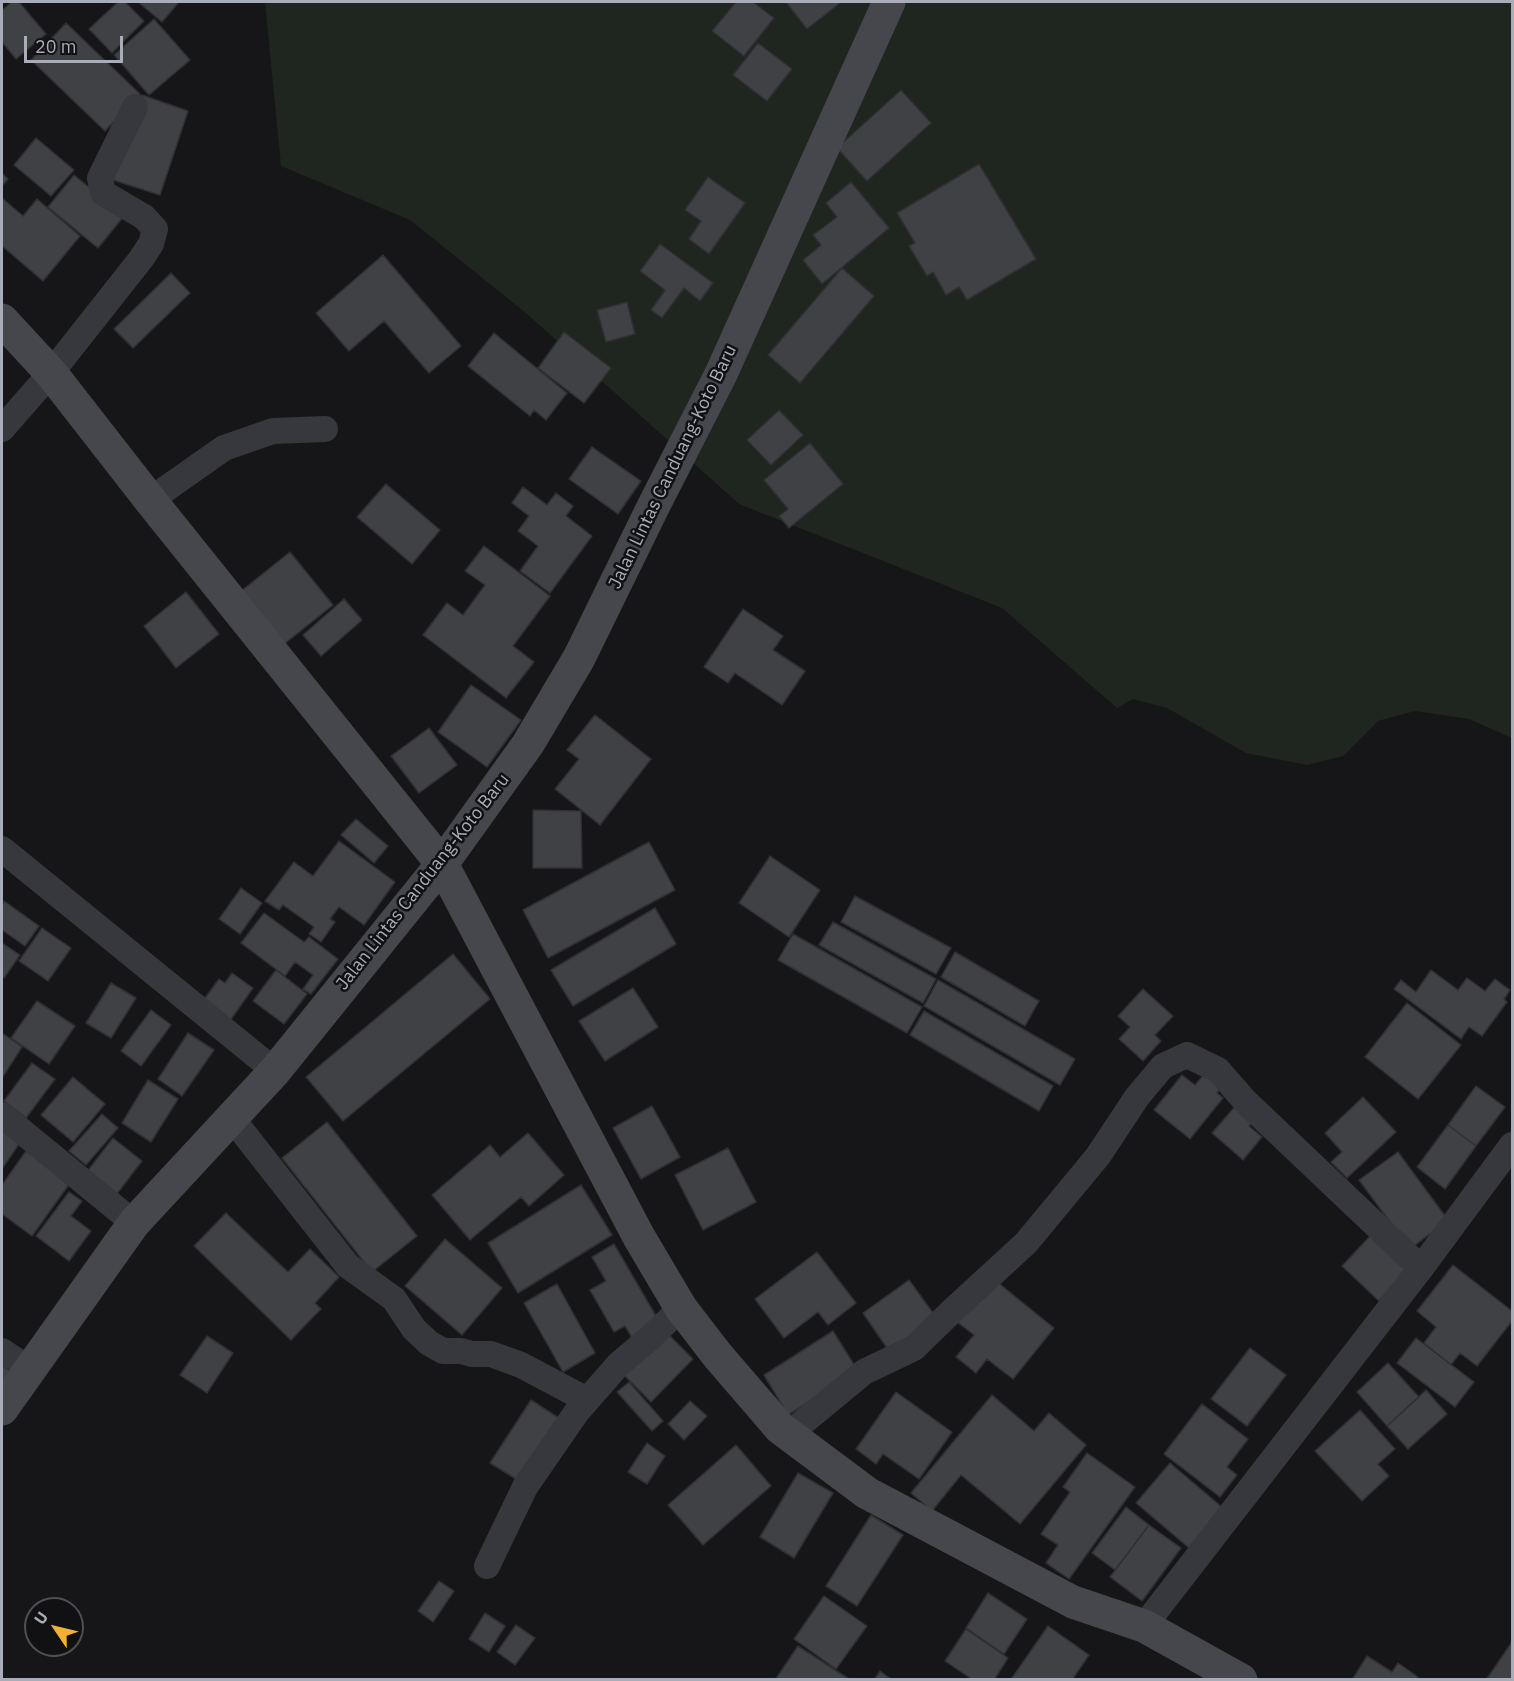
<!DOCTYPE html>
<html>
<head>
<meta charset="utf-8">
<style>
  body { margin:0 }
  #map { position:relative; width:1514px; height:1681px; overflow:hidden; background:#161618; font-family:"IBM Plex Sans",sans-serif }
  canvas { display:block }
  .frame { position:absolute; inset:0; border:3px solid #a8adb8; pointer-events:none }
  .north { position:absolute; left:24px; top:1597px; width:60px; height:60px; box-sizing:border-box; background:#111113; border:2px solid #4d4f55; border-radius:50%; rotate:305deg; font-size:16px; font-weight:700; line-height:24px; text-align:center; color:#a8adb8 }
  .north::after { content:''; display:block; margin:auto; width:21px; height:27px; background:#f2b134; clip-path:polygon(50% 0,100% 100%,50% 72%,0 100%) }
  .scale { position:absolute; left:24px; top:36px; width:99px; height:27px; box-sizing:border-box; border:3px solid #a8adb8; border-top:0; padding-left:8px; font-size:18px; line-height:21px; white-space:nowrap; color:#a8adb8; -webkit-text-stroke:4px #111113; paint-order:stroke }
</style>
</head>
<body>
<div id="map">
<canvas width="1514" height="1681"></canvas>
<div class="frame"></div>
<div class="north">U</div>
<div class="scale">20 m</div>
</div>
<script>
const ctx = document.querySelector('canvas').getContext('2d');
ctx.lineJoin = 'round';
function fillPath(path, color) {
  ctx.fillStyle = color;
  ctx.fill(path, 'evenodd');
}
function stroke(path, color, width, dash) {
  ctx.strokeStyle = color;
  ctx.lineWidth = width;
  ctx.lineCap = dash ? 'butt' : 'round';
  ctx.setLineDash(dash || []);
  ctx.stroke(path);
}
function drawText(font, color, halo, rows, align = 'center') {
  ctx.font = font + ' "IBM Plex Sans",sans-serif';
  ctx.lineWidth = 5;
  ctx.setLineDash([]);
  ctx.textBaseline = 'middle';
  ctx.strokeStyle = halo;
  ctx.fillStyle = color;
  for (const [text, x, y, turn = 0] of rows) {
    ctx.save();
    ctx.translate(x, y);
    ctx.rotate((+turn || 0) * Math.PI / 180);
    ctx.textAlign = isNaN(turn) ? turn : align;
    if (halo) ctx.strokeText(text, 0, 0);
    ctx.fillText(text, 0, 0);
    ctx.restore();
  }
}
fillPath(new Path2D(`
  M265,2H1512V738L1469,719L1415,711L1378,721L1343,756L1307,765L1246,753L1167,708L1133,699L1117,708L1002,608L739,504L526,313L410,220L281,166Z`), '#1e261f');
const building = new Path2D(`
  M12,2H19L46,34L16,59L2,42V10Z
  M118,2H125L144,21L112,53L89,29Z
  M138,2H179L162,22Z
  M736,2H753L774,18L744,56L712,31Z
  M786,2H838L840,3L807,29Z
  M154,19L190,60L149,95L114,55Z
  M66,23L140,94L105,131L31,60Z
  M758,43L792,69L767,101L733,75Z
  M901,90L931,123L867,181L837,148Z
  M142,95L188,111L160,195L113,180Z
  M36,138L74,170L51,196L14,165Z
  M979,164L1036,259L967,300L959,287L946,295L933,272L927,276L909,246L915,243L897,213Z
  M2,173L8,179L2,186Z
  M74,175L124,216L98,248L48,207Z
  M708,177L745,203L709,254L689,239L701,221L685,210Z
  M851,182L889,228L822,284L803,260L821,245L813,235L837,217L826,203Z
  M2,198L23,216L37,199L80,236L43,281L2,246Z
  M660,244L713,283L700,301L684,288L662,318L651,310L665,290L640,271Z
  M383,255L461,346L429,373L384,321L349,351L316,313Z
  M842,268L874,296L800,383L768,355Z
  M171,273L190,293L133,348L114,329Z
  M627,302L635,334L606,342L597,310Z
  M564,332L611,368L584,403L538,368Z
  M494,333L567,393L546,420L534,410L530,416L468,366Z
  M779,410L803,435L771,465L747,440Z
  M810,443L843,484L789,528L779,516L788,509L764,480Z
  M592,447L641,481L618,514L569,479Z
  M386,484L440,530L412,564L357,517Z
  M523,487L547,505L556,493L573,506L566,516L592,536L550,593L520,571L538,546L518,531L529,516L512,503Z
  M484,546L550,596L513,646L534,662L506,698L423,635L447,603L463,615L485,585L465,571Z
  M290,552L333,605L283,645L240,592Z
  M186,592L219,634L176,668L144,626Z
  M344,599L362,620L321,656L303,635Z
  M743,609L783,636L773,650L805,671L782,705L735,673L728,683L704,667Z
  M471,685L521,720L487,767L438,732Z
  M595,715L651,759L600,825L555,789L579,759L567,750Z
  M429,728L457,765L419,793L391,756Z
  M533,810L581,811L582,868H533Z
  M356,819L388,846L374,863L341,835Z
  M339,841L395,882L364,925L339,907L330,919L335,922L321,942L309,934L314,927L283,905L279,910L265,901L294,862L313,876Z
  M649,842L675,890L548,958L523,910Z
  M770,856L820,890L789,937L739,903Z
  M241,888L262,903L240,934L219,919Z
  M855,896L951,948L936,974L841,922Z
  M4,901L39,926L25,946L2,930V905Z
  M655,908L676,944L573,1006L551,970Z
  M264,913L304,942L309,937L338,959L311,994L303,989L313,975L295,962L285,976L241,943Z
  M833,922L936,979L923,1003L819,945Z
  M42,928L71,948L48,981L19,961Z
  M793,934L922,1007L907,1033L778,960Z
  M2,943L20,955L4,978L2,976Z
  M955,952L1039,1001L1025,1026L941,977Z
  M453,954L490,999L343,1121L306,1077Z
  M276,970L307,994L284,1024L253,1001Z
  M1431,970L1458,990L1467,978L1485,991L1495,979L1510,990L1504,999L1507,1002L1482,1036L1469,1027L1461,1039L1394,989L1401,980L1416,992Z
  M232,973L253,988L227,1025L199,1006L219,979L225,983Z
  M938,980L1075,1059L1060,1085L924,1006Z
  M111,983L136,998L111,1038L86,1023Z
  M633,988L658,1027L605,1061L579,1021Z
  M1143,989L1173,1016L1155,1035L1161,1041L1143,1061L1119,1039L1130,1027L1118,1016Z
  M37,1001L75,1026L49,1064L11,1038Z
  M1407,1003L1461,1045L1418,1099L1365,1057Z
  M151,1010L171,1025L141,1066L121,1051Z
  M924,1011L1053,1086L1039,1111L910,1035Z
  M2,1033L22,1047L2,1078Z
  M188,1033L214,1050L182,1096L158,1079Z
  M32,1063L55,1079L26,1118L4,1101Z
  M1206,1072L1223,1086L1217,1093L1223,1098L1190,1139L1154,1110L1182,1075L1195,1085Z
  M73,1077L105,1104L73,1142L41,1115Z
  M148,1080L178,1099L151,1142L122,1123Z
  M1476,1086L1505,1107L1476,1146L1448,1125Z
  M1363,1097L1396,1132L1347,1178L1331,1162L1342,1152L1325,1133Z
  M1239,1102L1257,1117L1249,1126L1262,1137L1243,1160L1212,1133Z
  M652,1106L680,1157L641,1179L613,1128Z
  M102,1114L118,1128L86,1165L69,1151Z
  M327,1122L417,1236L372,1272L282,1158Z
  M2,1123L23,1138L2,1169Z
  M1448,1125L1476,1146L1445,1189L1417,1167Z
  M528,1133L564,1175L529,1206L521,1197L470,1240L432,1195L490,1145L500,1157Z
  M113,1138L142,1161L116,1195L86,1173Z
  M728,1148L756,1202L703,1230L675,1175Z
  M26,1151L70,1183L32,1236L2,1214V1185Z
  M1398,1152L1448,1220L1410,1249L1359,1180Z
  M581,1185L612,1235L518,1293L488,1243Z
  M69,1192L82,1201L71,1216L91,1231L69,1261L36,1236Z
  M226,1213L288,1272L310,1249L339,1277L315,1303L321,1309L291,1340L194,1246Z
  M1372,1234L1409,1269L1379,1301L1342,1266Z
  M445,1239L502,1288L462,1335L405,1286Z
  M614,1244L660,1323L632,1338L625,1326L614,1332L590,1290L606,1281L592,1257Z
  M817,1252L856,1303L828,1325L818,1312L784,1338L755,1299Z
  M1453,1265L1512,1311V1321L1477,1366L1460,1353L1451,1365L1424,1343L1436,1327L1417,1311Z
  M991,1277L1054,1328L1013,1379L987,1359L976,1373L956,1357L974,1335L956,1321Z
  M909,1280L936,1317L889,1351L863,1313Z
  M557,1284L595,1353L563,1372L524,1303Z
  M833,1331L858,1371L788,1415L764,1375Z
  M666,1332L693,1359L651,1402L624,1375Z
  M207,1336L233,1353L207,1393L180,1375Z
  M1416,1338L1474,1382L1455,1407L1397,1363Z
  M1250,1348L1286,1375L1247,1426L1211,1399Z
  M1388,1363L1419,1397L1387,1426L1357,1392Z
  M2,1365L16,1374L2,1393Z
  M629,1382L663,1421L652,1431L617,1392Z
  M1426,1390L1447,1414L1408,1449L1387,1426Z
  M896,1392L952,1432L919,1479L883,1454L876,1464L856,1449Z
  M992,1395L1034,1431L1049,1413L1086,1445L1020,1524L961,1475L932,1511L911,1493Z
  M531,1400L562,1420L521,1482L490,1463Z
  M690,1401L707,1416L684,1440L668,1424Z
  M1202,1404L1248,1439L1227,1467L1237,1475L1220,1497L1164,1454Z
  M1360,1410L1395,1449L1378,1464L1389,1476L1362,1501L1315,1451Z
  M647,1443L665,1456L647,1484L628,1472Z
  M736,1445L771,1486L703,1545L668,1505Z
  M1087,1453L1135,1487L1069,1579L1046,1563L1058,1545L1041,1534L1070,1492L1063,1487Z
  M1170,1463L1223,1508L1189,1548L1136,1503Z
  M798,1473L833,1493L794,1558L760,1537Z
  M1126,1507L1149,1525L1115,1570L1092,1553Z
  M871,1515L903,1535L857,1606L826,1586Z
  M1149,1525L1181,1548L1142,1601L1110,1577Z
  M439,1581L454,1591L433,1622L418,1611Z
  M988,1593L1027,1619L1004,1654L966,1628Z
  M824,1596L867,1626L836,1669L794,1639Z
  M485,1613L505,1626L489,1652L469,1639Z
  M516,1625L535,1638L515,1665L497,1652Z
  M1048,1626L1089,1655L1072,1680H1014L1012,1678Z
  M966,1629L1008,1658L994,1680H973L945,1661Z
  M1512,1642V1680H1486Z
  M798,1646L849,1679L775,1680Z
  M1367,1656L1392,1672L1398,1663L1418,1677L1417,1680H1352Z
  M880,1671L892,1680H874Z`);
fillPath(building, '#404145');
stroke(building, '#303034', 1.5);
stroke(new Path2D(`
  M2,429L51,373L141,259L151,244L155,229L144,217L103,193L100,178L135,107
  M150,500L224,448L273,431L325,429
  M2,849L275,1071
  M2,1115L134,1223
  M231,1117L348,1266L394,1299L414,1329L429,1343L443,1351H461L472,1354H491L521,1365L587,1400
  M2,1351L29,1369
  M790,1433L864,1372L914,1348L953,1310L1026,1243L1098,1156L1137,1097L1163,1066L1187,1055L1218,1070L1245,1101L1421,1268
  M487,1566L525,1487L576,1413L618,1365L652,1336L681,1308
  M1144,1626L1421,1268L1512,1145`), '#37383d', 26);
stroke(new Path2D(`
  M2,320L51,373L150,500L442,864L639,1237L681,1308L718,1356L780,1428L867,1493L1073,1602L1144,1626L1241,1680
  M2,1409L134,1223L275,1071L442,864L528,744L579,658L653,507L721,374L889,2`), '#45474d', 33);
drawText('18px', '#a8adb8', '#111113', [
  ["Jalan Lintas Canduang-Koto Baru",673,467,-64],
  ["Jalan Lintas Canduang-Koto Baru",423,882,-52]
]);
</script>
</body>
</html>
